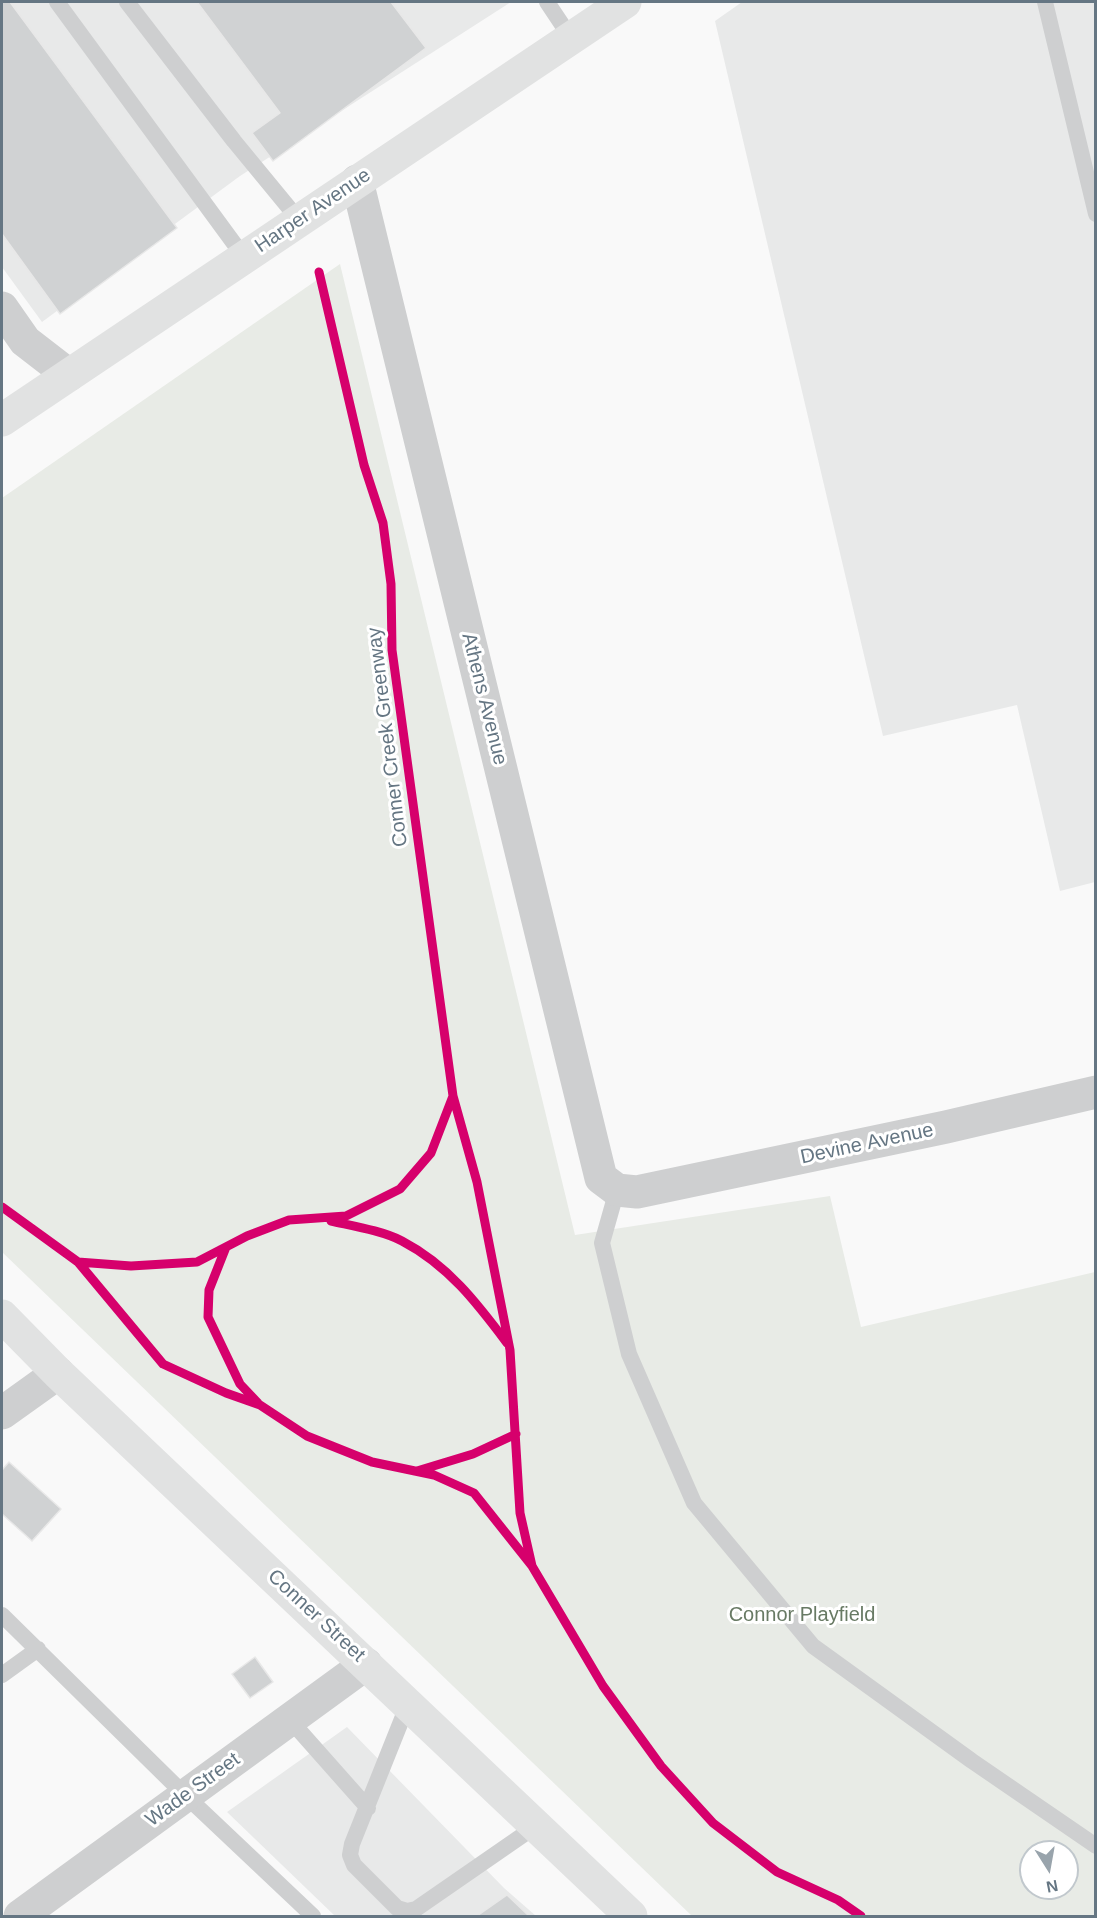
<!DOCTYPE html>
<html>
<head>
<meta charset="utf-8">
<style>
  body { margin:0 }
  #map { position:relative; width:1097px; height:1918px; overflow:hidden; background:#f9f9f9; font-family:Arial,sans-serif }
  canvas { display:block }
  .frame { position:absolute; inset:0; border:3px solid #657683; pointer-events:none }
  .north { position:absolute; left:1019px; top:1840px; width:60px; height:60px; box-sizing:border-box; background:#fff; border:2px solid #c1c8cd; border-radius:50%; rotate:169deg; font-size:16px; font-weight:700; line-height:24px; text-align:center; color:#657683 }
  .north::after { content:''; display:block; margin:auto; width:21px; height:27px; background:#99a4ac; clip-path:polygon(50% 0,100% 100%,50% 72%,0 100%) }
</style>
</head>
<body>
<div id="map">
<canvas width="1097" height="1918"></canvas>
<div class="frame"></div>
<div class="north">N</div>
</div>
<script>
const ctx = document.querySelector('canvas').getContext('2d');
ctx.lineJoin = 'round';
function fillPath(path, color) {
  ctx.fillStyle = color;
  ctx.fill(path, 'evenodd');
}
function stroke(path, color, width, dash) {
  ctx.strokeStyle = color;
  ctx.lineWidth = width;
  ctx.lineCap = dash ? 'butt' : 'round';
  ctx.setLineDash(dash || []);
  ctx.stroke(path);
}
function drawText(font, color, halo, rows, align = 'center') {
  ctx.font = font + ' Arial,sans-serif';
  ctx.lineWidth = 6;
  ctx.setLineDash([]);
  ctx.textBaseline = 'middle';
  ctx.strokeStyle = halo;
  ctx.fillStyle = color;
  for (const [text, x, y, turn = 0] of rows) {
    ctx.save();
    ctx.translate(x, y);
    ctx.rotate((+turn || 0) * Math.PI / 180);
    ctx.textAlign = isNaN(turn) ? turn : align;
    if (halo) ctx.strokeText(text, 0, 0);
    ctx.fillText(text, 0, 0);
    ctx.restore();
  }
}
fillPath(new Path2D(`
  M2,2H511L240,176L42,322L2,267Z
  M742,2H1095V882L1060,891L1017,705L883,736L715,21Z
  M347,1727L504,1888L536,1916H335L227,1812Z`), '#e8e9e9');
fillPath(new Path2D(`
  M340,264L575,1235L830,1196L861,1327L1095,1272V1916H692L2,1252V498ZM1031,1852H1067V1888H1031Z`), '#e8ebe6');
const building = new Path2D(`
  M2,2H10L177,228L60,314L2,234Z
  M197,2H391L426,48L273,161L252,133L280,113Z
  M9,1462L61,1509L32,1541L2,1514V1470Z
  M255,1657L273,1682L250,1698L232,1674Z
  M507,1895L529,1916H477Z`);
fillPath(building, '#d0d2d3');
stroke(building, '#e8e8e8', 1.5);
stroke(new Path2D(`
  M57,2L244,257
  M127,2L234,141L299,220
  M547,2L571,38
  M1045,2L1096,214
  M617,1190L602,1243L629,1354L694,1503L813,1646L972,1761L1096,1846
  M2,1615L186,1796L313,1916
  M2,1675L38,1649
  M408,1704L352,1844L350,1855L354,1865L397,1908L407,1911L416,1909L536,1826
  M290,1720L368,1808`), '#cecfd0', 16);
stroke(new Path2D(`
  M357,181L601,1178L617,1190L637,1192L946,1127L1096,1092
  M2,308L25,341L69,375
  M2,1413L58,1373
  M20,1916L366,1664`), '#cecfd0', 33);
stroke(new Path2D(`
  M2,420L625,2
  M2,1316L58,1373L631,1916`), '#e1e2e2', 33);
stroke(new Path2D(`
  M319,272L364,465L383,523L391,584L392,650L453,1096L477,1182L510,1350L520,1513L532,1566
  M2,1207L78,1262L163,1364L226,1393L260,1405L307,1436L372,1462L434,1475L474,1493L532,1566L603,1686L661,1766L713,1823L777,1872L838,1900L861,1916
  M331,1221C353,1226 383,1231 402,1241C448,1265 477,1303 507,1343
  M226,1247L209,1290L208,1317L240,1384L258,1403
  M78,1262L131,1266L197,1262L247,1236L289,1220L346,1216L400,1189L431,1153L453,1096
  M417,1471L473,1454L516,1434`), '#d6006c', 9);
drawText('20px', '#657683', '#fff', [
  ["Harper Avenue",313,211,-34],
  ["Athens Avenue",484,699,76],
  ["Conner Creek Greenway",388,737,-97],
  ["Devine Avenue",867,1144,-12],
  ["Conner Street",316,1616,43],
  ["Wade Street",193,1790,-36]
]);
drawText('20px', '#687a64', '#fff', [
  ["Connor Playfield",802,1615]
]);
</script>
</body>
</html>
